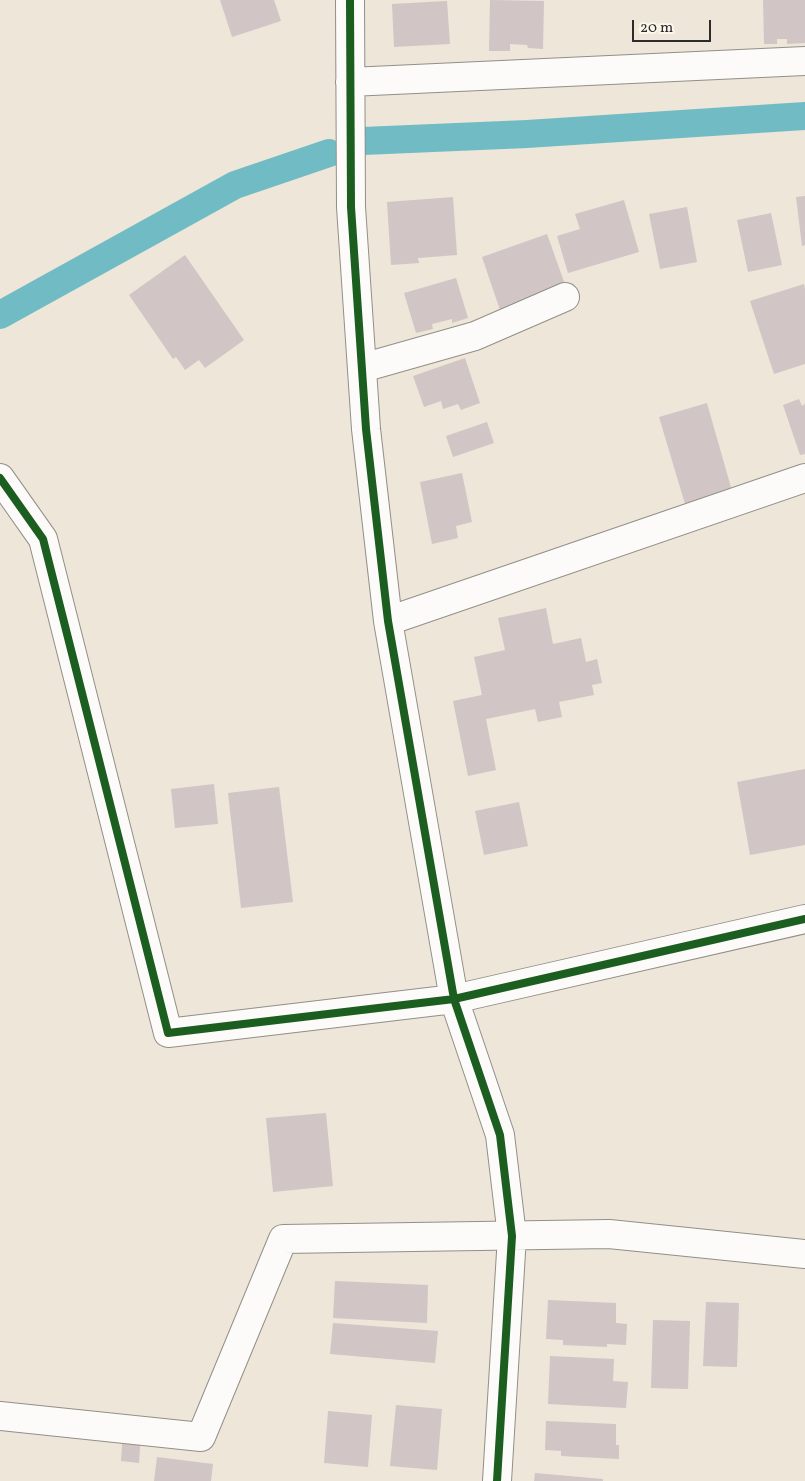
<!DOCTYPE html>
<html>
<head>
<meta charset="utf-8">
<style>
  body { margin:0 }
  #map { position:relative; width:805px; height:1481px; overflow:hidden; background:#ede6d9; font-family:Vollkorn,serif }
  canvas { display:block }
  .scale { position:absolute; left:632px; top:20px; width:79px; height:22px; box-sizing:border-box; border:2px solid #2b2b2b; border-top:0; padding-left:6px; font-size:15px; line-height:18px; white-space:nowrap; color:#2b2b2b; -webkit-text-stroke:4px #fbf7ec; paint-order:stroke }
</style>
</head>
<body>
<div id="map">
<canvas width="805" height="1481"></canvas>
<div class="scale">20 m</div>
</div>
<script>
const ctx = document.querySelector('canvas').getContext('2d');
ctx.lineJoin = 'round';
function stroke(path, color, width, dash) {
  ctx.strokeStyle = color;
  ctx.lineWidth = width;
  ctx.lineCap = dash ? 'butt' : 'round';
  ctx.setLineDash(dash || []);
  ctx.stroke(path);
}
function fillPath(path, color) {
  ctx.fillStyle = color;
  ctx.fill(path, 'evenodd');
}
stroke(new Path2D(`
  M363,141L527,134L805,116
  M0,315L235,185L329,153`), '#71bcc4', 28);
fillPath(new Path2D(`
  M220,0H274L281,21L232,37Z
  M490,0L544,1L543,49L528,48L527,45L510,44V51H489Z
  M763,0H805V43L787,44V39H777V44H764Z
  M447,1L450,44L394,47L392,4Z
  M805,196V245L802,246L796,197Z
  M453,197L457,255L418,258L419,263L391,265L387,202Z
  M624,200L639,252L568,273L557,236L580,229L575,214Z
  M687,207L697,262L660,269L649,214Z
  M771,213L782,265L748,272L737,220Z
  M547,234L567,290L501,313L482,257Z
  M185,255L244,340L205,368L199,360L185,370L176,357L173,359L129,295Z
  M456,278L468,318L452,323V319L432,324L433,329L416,333L404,293Z
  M804,284L805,289V364L774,374L750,301Z
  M465,358L480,403L461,410L458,404L443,409L441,401L424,407L413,376Z
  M799,399L802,406L805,404V454L800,455L783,405Z
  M707,403L732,491L685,504L659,417Z
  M487,422L494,443L453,457L446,436Z
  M462,473L472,522L456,526L458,538L432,544L420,482Z
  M546,608L553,644L581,638L586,662L597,659L602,683L592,685L594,695L559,702L562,717L538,722L535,709L486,719L496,770L468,776L453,701L482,695L474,657L505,650L498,618Z
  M805,769V845L750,855L737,782Z
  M214,784L218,824L175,828L171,789Z
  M279,787L293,902L241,908L228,793Z
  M519,802L528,846L484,855L475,811Z
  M326,1113L333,1186L273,1192L266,1118Z
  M335,1281L428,1285L427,1323L333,1318Z
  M548,1300L616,1303V1323L627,1324L626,1345L607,1344V1347L563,1345V1340L546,1339Z
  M706,1302L739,1303L737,1367L703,1366Z
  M653,1320L690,1321L688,1389L651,1388Z
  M333,1323L438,1331L435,1363L330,1354Z
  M550,1356L614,1359L613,1381L628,1382L626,1408L548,1404Z
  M396,1405L442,1409L437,1470L390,1466Z
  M328,1411L372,1415L368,1467L324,1463Z
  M546,1421L616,1424V1445H619V1459L561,1456V1451L545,1450Z
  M123,1431L141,1433L139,1463L121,1461Z
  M157,1457L213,1464L211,1481H154Z
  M535,1473L603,1479V1481H534Z`), '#d2c5c5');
const minor = new Path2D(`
  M350,0L351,207L366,429L388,621L454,999L500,1135L512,1236L497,1481
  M350,82L805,61
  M362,368L475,336L565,297
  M0,478L43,539L168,1033L454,999L805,919
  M388,621L805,478
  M0,1416L201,1437L283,1239L609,1234L805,1254`);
stroke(minor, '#928f88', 30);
stroke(minor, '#fcfbf9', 28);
stroke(new Path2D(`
  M350,0L351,207L366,429L388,621L454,999L500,1135L512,1236L497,1481
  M0,478L43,539L168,1033L454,999L805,919`), '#1b5e20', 8);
</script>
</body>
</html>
